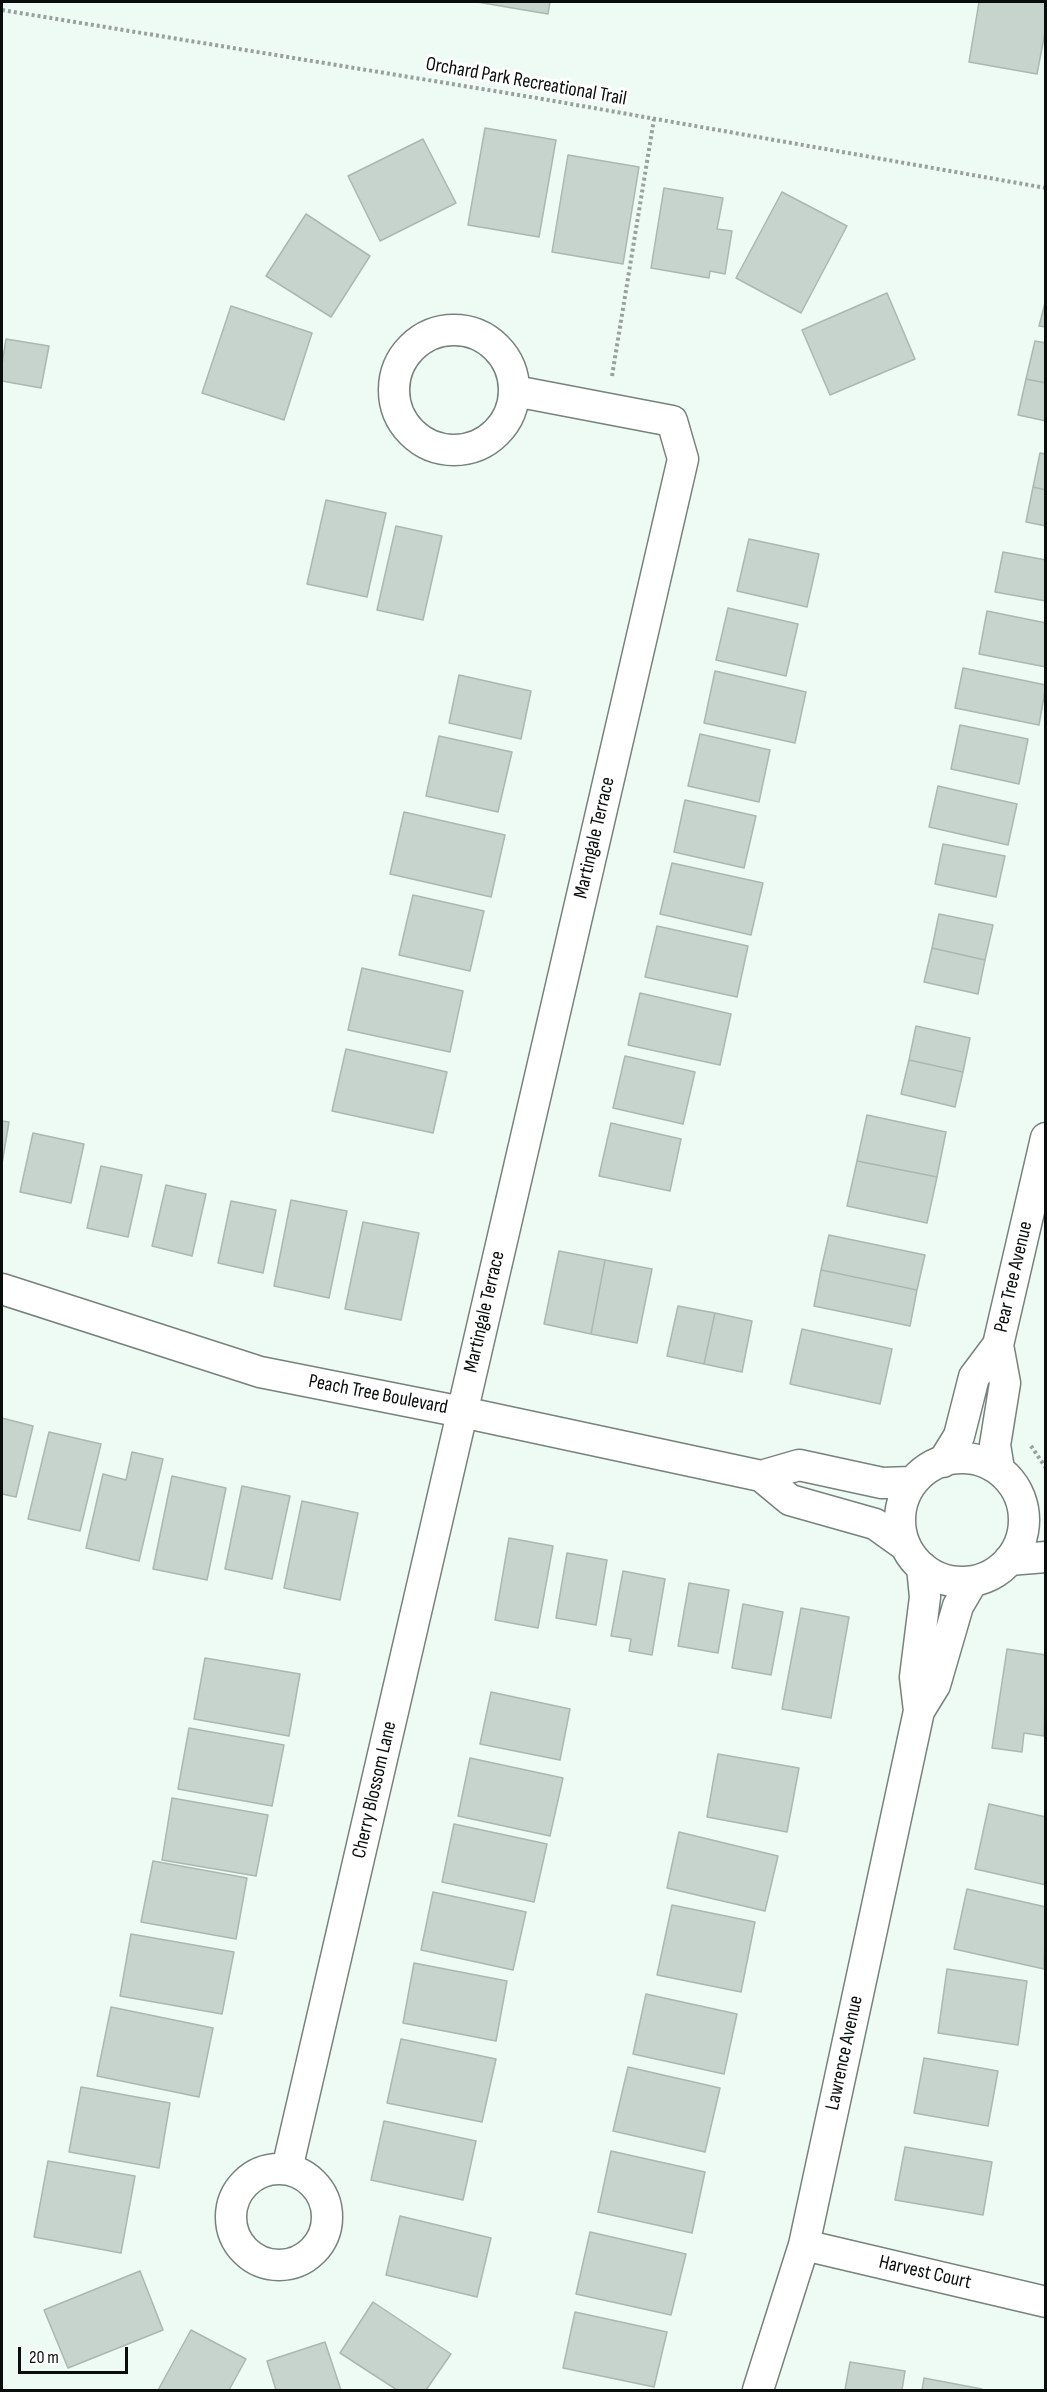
<!DOCTYPE html>
<html>
<head>
<meta charset="utf-8">
<style>
  body { margin:0 }
  #map { position:relative; width:1047px; height:2392px; overflow:hidden; background:#eefaf4; font-family:"Sofia Sans Condensed",sans-serif }
  canvas { display:block }
  .frame { position:absolute; inset:0; border:3px solid #090d0b; pointer-events:none }
  .scale { position:absolute; left:18px; top:2347px; width:110px; height:27px; box-sizing:border-box; border:3px solid #090d0b; border-top:0; padding-left:8px; font-size:18px; line-height:21px; white-space:nowrap; color:#090d0b; -webkit-text-stroke:4px #fff; paint-order:stroke }
</style>
</head>
<body>
<div id="map">
<canvas width="1047" height="2392"></canvas>
<div class="frame"></div>
<div class="scale">20 m</div>
</div>
<script>
const ctx = document.querySelector('canvas').getContext('2d');
ctx.lineJoin = 'round';
function fillPath(path, color) {
  ctx.fillStyle = color;
  ctx.fill(path, 'evenodd');
}
function stroke(path, color, width, dash) {
  ctx.strokeStyle = color;
  ctx.lineWidth = width;
  ctx.lineCap = dash ? 'butt' : 'round';
  ctx.setLineDash(dash || []);
  ctx.stroke(path);
}
function drawText(font, color, halo, rows, align = 'center') {
  ctx.font = font + ' "Sofia Sans Condensed",sans-serif';
  ctx.lineWidth = 6;
  ctx.setLineDash([]);
  ctx.textBaseline = 'middle';
  ctx.strokeStyle = halo;
  ctx.fillStyle = color;
  for (const [text, x, y, turn = 0] of rows) {
    ctx.save();
    ctx.translate(x, y);
    ctx.rotate((+turn || 0) * Math.PI / 180);
    ctx.textAlign = isNaN(turn) ? turn : align;
    if (halo) ctx.strokeText(text, 0, 0);
    ctx.fillText(text, 0, 0);
    ctx.restore();
  }
}
const building = new Path2D(`
  M477,2H550L548,14Z
  M979,2H1046V27L1037,74L969,62Z
  M485,128L556,140L539,237L468,225Z
  M423,139L456,203L380,241L348,176Z
  M568,155L639,167L623,264L552,252Z
  M664,188L723,198L717,229L732,231L725,274L710,271L709,278L651,268Z
  M782,192L847,226L801,313L736,278Z
  M306,214L370,256L331,317L266,276Z
  M887,293L915,359L830,395L802,330Z
  M1046,299V327L1039,326Z
  M231,306L312,333L284,420L202,393Z
  M6,339L49,346L41,388L2,381V364Z
  M1035,341L1046,343V383L1026,379Z
  M1026,379L1046,383V421L1018,415Z
  M1040,453L1046,454V490L1033,487Z
  M1033,487L1046,490V526L1026,522Z
  M326,500L386,513L367,597L307,584Z
  M396,526L442,536L423,620L377,610Z
  M749,539L819,554L807,607L737,591Z
  M1003,552L1046,560V601L995,592Z
  M728,608L798,624L786,676L716,660Z
  M987,611L1046,623V667L979,654Z
  M963,668L1046,685L1039,725L955,708Z
  M715,671L806,692L795,743L704,723Z
  M459,675L531,691L521,739L449,723Z
  M960,725L1028,739L1019,784L951,769Z
  M700,734L770,750L759,802L688,786Z
  M439,736L512,752L498,812L426,796Z
  M938,786L1017,804L1008,845L929,827Z
  M685,800L756,816L744,868L674,852Z
  M404,812L505,835L491,897L390,874Z
  M943,844L1005,856L996,897L935,884Z
  M672,863L763,883L751,935L660,914Z
  M413,895L484,911L470,971L399,955Z
  M939,914L993,925L985,960L932,948Z
  M657,926L748,946L737,997L645,977Z
  M932,948L985,960L978,994L924,982Z
  M362,968L463,991L450,1052L348,1030Z
  M640,993L731,1014L720,1065L628,1045Z
  M916,1026L970,1038L963,1072L909,1060Z
  M346,1049L447,1072L433,1133L332,1111Z
  M625,1056L695,1072L683,1124L613,1108Z
  M909,1060L963,1072L955,1107L901,1094Z
  M867,1115L946,1132L937,1177L857,1161Z
  M2,1121L9,1122L2,1164Z
  M611,1123L681,1139L670,1191L599,1176Z
  M33,1133L84,1144L71,1203L20,1192Z
  M857,1161L937,1177L927,1223L847,1206Z
  M101,1166L142,1175L128,1237L87,1228Z
  M166,1185L206,1194L192,1256L152,1246Z
  M291,1200L347,1211L329,1298L274,1286Z
  M231,1201L276,1210L263,1273L218,1263Z
  M363,1222L419,1233L401,1320L345,1309Z
  M829,1235L925,1255L917,1290L821,1270Z
  M559,1251L605,1260L591,1334L544,1324Z
  M605,1260L652,1269L637,1343L591,1334Z
  M821,1270L917,1290L910,1326L814,1306Z
  M678,1306L715,1313L704,1364L667,1356Z
  M715,1313L752,1321L742,1372L704,1364Z
  M802,1329L892,1349L880,1404L790,1384Z
  M2,1418L33,1426L16,1497L2,1494Z
  M49,1432L101,1444L80,1531L28,1519Z
  M132,1452L163,1459L139,1561L86,1548L103,1474L126,1480Z
  M172,1476L226,1488L207,1580L153,1569Z
  M242,1486L290,1496L272,1579L225,1569Z
  M302,1501L358,1513L340,1600L284,1588Z
  M509,1538L553,1546L538,1628L495,1620Z
  M567,1553L607,1560L596,1625L556,1618Z
  M623,1571L665,1579L652,1655L629,1651L631,1639L611,1636Z
  M689,1583L729,1590L718,1653L678,1646Z
  M743,1604L783,1612L771,1675L732,1668Z
  M801,1608L849,1617L831,1718L782,1709Z
  M1007,1649L1046,1655L1044,1736L1024,1733L1022,1752L992,1748Z
  M205,1658L300,1674L289,1736L194,1719Z
  M491,1692L570,1709L560,1760L480,1744Z
  M189,1728L284,1745L272,1806L178,1789Z
  M718,1754L799,1768L787,1832L707,1817Z
  M470,1758L563,1778L550,1836L458,1816Z
  M172,1798L268,1815L256,1876L162,1860Z
  M989,1804L1046,1817V1885L975,1869Z
  M454,1824L547,1844L534,1902L442,1882Z
  M679,1832L778,1856L765,1911L667,1888Z
  M153,1861L247,1878L236,1939L141,1922Z
  M967,1889L1046,1907L1044,1969L954,1949Z
  M433,1892L526,1912L513,1970L421,1950Z
  M672,1905L755,1922L741,1992L657,1975Z
  M131,1934L234,1952L222,2014L120,1996Z
  M414,1963L507,1981L496,2041L403,2023Z
  M947,1969L1027,1981L1018,2045L938,2033Z
  M646,1994L737,2014L724,2074L633,2054Z
  M111,2007L213,2028L199,2097L97,2076Z
  M401,2039L496,2059L482,2122L387,2103Z
  M924,2058L998,2071L988,2126L914,2113Z
  M628,2067L720,2088L705,2152L613,2131Z
  M81,2087L170,2103L159,2168L69,2152Z
  M384,2121L476,2141L463,2200L371,2180Z
  M905,2147L992,2162L983,2215L895,2200Z
  M611,2151L705,2172L692,2233L598,2212Z
  M48,2161L135,2176L121,2253L34,2237Z
  M400,2216L491,2238L477,2297L386,2275Z
  M590,2232L686,2254L671,2315L576,2294Z
  M140,2271L163,2330L68,2368L44,2310Z
  M373,2302L451,2354L426,2390H397L340,2353Z
  M575,2312L667,2332L654,2387L563,2368Z
  M191,2330L246,2359L229,2390H158Z
  M325,2342L341,2390H276L267,2361Z
  M850,2362L905,2371L902,2390H845Z
  M924,2378L982,2389V2390H922Z`);
fillPath(building, '#c7d3cd');
stroke(building, '#abb7b1', 1.5);
const minor = new Path2D(`
  M394 390a60 60 0 1 1 120 0a60 60 0 1 1-120 0Z
  M2,1289L260,1372L462,1412L761,1476L790,1500L875,1524L903,1544
  M900 1520a62 62 0 1 1 124 0a62 62 0 1 1-124 0Z
  M943,1462L959,1436L974,1377L998,1345
  M999,1469L995,1445L1005,1383L998,1345L1046,1138
  M761,1476L799,1465L882,1483L912,1482
  M1009,1560L1046,1557
  M919,1711L935,1685L958,1606L972,1582
  M287,2169L683,459L672,421L515,391
  M231 2217a48 48 0 1 1 96 0a48 48 0 1 1-96 0Z
  M804,2245L1046,2302
  M758,2390L804,2245L919,1711L915,1677L925,1597L922,1567`);
stroke(minor, '#77827c', 33);
stroke(new Path2D(`
  M2,10L537,98L1046,188
  M612,376L654,119
  M1031,1446L1046,1468`), '#98a19d', 4, [3, 3]);
stroke(minor, '#fff', 30);
drawText('20px', '#090d0b', '#fff', [
  ["Orchard Park Recreational Trail",526,82,10],
  ["Martingale Terrace",595,838,-77],
  ["Pear Tree Avenue",1014,1277,-77],
  ["Martingale Terrace",485,1312,-77],
  ["Peach Tree Boulevard",378,1395,11],
  ["Cherry Blossom Lane",375,1790,-77],
  ["Lawrence Avenue",845,2053,-78],
  ["Harvest Court",925,2273,13]
]);
</script>
</body>
</html>
